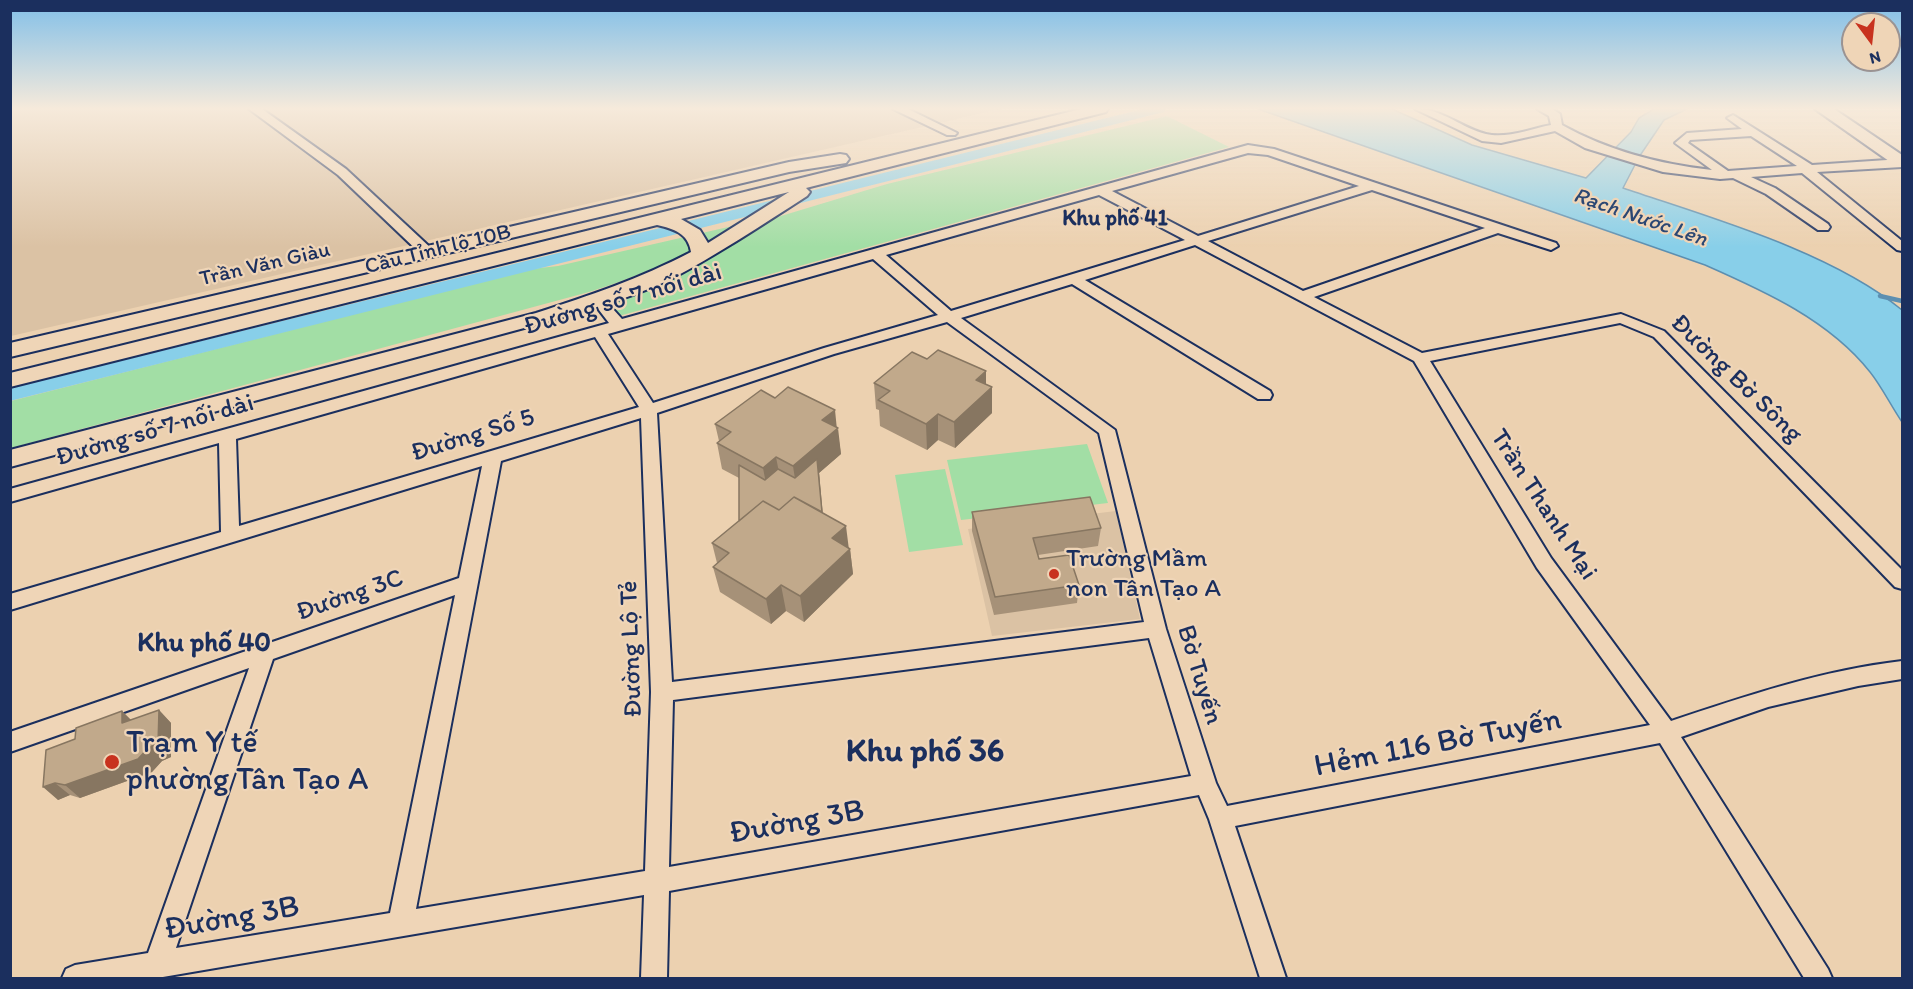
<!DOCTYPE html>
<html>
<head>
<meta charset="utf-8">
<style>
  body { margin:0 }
  #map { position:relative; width:1913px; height:989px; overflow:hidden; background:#ecd1b0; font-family:Itim,sans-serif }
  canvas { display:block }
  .frame { position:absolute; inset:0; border:12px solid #1b2f5e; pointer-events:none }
  .north { position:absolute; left:1841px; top:12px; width:60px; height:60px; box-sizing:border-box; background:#efd5b7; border:2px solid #9a9393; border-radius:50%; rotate:165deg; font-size:16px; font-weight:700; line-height:24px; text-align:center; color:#1b2f5e }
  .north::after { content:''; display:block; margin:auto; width:21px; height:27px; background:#c8321e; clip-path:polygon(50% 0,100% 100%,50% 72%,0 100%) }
</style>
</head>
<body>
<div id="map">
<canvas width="1913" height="989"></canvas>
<div class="frame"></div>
<div class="north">N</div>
</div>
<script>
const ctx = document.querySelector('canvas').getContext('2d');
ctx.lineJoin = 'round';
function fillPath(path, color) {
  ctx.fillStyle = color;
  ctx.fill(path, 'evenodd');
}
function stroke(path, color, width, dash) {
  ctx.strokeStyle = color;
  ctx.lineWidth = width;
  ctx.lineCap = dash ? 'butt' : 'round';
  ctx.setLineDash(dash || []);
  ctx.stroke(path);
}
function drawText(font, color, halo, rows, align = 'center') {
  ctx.font = font + ' Itim,sans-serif';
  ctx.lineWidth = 4.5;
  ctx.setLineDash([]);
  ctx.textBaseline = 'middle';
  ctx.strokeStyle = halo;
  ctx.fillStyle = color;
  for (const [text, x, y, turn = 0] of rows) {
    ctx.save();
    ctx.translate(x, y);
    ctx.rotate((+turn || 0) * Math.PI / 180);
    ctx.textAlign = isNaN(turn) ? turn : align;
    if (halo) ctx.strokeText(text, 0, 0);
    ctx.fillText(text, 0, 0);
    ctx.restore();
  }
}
fillPath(new Path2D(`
  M11,109H1001L11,336Z
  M1116,511L1140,619L992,636L968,529Z`), '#dbc2a4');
fillPath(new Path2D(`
  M1167,116L1229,147L619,316L610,301L670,276L754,231L771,219L887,184Z
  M737,225C723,239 706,245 689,253C656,268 624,281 589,292L11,448V401L531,269L558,266Z
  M1087,444L1108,503L961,520L947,460Z
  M945,469L963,545L909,552L895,475Z`), '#a2dea5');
const water = new Path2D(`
  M1258,109H1392L1472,145L1586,178L1631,132L1639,118L1654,109H1687L1664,120L1639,157L1623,188C1711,218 1830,251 1902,310V422C1891,406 1882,387 1870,372C1829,320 1764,291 1705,265Z`);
fillPath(water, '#88cfe9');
stroke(water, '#5c8fb1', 1.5);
stroke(new Path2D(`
  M1880,296L1902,301`), '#5c8fb1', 4.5);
fillPath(new Path2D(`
  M1143,109H1166L1164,112L10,401V388Z`), '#88cfe9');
const street = new Path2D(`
  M249,109H262L346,169L433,250L435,253L433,256H423L338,175Z
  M893,109H908L957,133L955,135H947Z
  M1415,109C1442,108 1461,128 1486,134C1506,139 1530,129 1551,125L1549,116L1537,109H1552L1560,114L1562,125C1609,151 1659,164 1712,170L1675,143L1687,133L1742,129L1727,118L1733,115L1812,165L1902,159V167L1817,172L1902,241V251L1897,250L1802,173L1751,177L1775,188L1828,224L1830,227L1828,230H1818L1766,194L1733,178L1720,179L1663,172L1585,148L1555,131L1501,143L1482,141ZM1751,136L1797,166L1728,171L1688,143L1690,140Z
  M1248,145L1274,149L1556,243L1558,246L1551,250L1498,233L1314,297L1422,353L1621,314L1664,331L1902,570V589L1895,587L1654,337L1620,323L1430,361L1551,558L1671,721C1746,696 1823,670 1902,661V679L1858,686L1768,707L1681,737L1828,969L1832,978H1804L1660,743L1235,826L1286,978H1260L1209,819L1199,795L669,891L667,978H641L644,895L157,978H62L66,969L75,965L148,953L249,668L10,752V732L459,578L482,466L10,610V594L221,532L219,443L10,502V489L609,323L599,310L595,299L597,296H607L613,309L622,319ZM1248,153L1268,155L1359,186L1198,236L1112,191ZM1372,190L1485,228L1303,291L1208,241ZM1099,195L1185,240L951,311L886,255ZM1195,245L1414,361L1537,568L1650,725L1227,806L1216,783L1166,629L1115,430L961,318L1072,284L1258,399H1270L1272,395L1270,391L1085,280ZM873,259L938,315L824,348L653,403L608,334ZM947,322L1099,433L1144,622L672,682L657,413L834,354ZM595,337L639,407L239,526L236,439ZM641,418L651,692L645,871L416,909L501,461ZM455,595L390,913L176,948L273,659ZM1149,638L1191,776L669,867L673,700Z`);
const secondary = new Path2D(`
  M1081,109H1108L1106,112L806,188L810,192L807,196C762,225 717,255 669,280C631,298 590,309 550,321L10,467V450L536,313C591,295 639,279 691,252C688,233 674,229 657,225L10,387V373ZM789,192L708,243L700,230L681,219Z
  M1815,109H1834L1902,155V167L1896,166Z
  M840,154L846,155L849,159L846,163L789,172L10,357V343L789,162Z`);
stroke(street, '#1b2f5e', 4);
stroke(secondary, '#1b2f5e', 4);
fillPath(street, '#efd5b7');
fillPath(secondary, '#efd5b7');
fillPath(new Path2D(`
  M927,359L986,384L992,413L955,448L938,440L927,450L880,426L879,410L876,409L874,383Z
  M715,424L837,428L841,454L819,473L822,513L848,547L850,549L853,574L804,622L786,611L771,624L720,592L713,567L717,563L712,543L739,521V478L722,469L717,443L719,441Z
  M972,512L1101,528L1098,546L1038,555L1039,559L1079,585L1077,603L994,615L972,531Z
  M159,710L171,723V757L162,761L152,772L80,798L70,795L58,800L46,750L75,739L122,711L131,720Z`), '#a69178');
fillPath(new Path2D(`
  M986,371V393L992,387V413L955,448L954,422L976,380Z
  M835,410L837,430L838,428L841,454L819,473L825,538L797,492L793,466L822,420Z
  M938,414V440L927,450L926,424Z
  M776,457L781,483L768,494L763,468Z
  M846,526L849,550L850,549L853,574L804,622L800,596L832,538Z
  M781,585L786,611L771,624L766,599Z
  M159,710L171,723V757L162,761L152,772L80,798L65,785Z
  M122,711L136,725L122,723Z
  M55,783L70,795L58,800L43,787Z`), '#877661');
const building = new Path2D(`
  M938,350L986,371L976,380L992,387L954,422L938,414L926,424L878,400L890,391L874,383L912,352L927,359Z
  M788,387L835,410L822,420L838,428L793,466L776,457L763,468L717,443L731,432L715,424L761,390L775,398Z
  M817,459L822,512L794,497L779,510L763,501L739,521V465L765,480L778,469L795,478Z
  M794,497L846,526L832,538L850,549L800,596L781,585L766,599L713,567L729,553L712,543L763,501L779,510Z
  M1090,497L1101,528L1033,538L1039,559L1069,555L1079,585L995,597L972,512Z
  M159,710L158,744L149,747L138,759L65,785L55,783L43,787L46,750L75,739L76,728L122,711V723Z`);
fillPath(building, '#c1a98b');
stroke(building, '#877661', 1.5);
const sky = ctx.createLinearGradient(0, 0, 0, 247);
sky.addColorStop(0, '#81bfe8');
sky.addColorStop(0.44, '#f6eadb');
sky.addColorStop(1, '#f6eadb00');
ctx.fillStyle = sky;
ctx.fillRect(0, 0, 1913, 247);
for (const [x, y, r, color] of [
  [1054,574,6,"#c8321e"],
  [112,762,8,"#c8321e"]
]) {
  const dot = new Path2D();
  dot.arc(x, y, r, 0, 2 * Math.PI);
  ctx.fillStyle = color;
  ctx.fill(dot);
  stroke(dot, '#efd5b7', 2);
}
drawText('italic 22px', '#2b4773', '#efd5b7', [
  ["Rạch Nước Lên",1640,218,19]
]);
drawText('bold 22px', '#1b2f5e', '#efd5b7', [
  ["Khu phố 41",1115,219]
]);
drawText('22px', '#1b2f5e', '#efd5b7', [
  ["Cầu Tỉnh lộ 10B",438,250,-14],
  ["Trần Văn Giàu",265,265,-13]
]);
drawText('26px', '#1b2f5e', '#efd5b7', [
  ["Đường số 7 nối dài",623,300,-16],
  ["Đường Bờ Sông",1736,379,44],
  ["Đường số 7 nối dài",155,431,-16],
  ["Đường Số 5",473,436,-17],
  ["Trần Thanh Mại",1543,505,57],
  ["Đường 3C",350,596,-19],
  ["Đường Lộ Tẻ",632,649,-92],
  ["Bờ Tuyến",1199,675,73]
]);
drawText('26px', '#1b2f5e', '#efd5b7', [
  ["Trường Mầm",1066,559],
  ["non Tân Tạo A",1066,589]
], 'left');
drawText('bold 27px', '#1b2f5e', '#efd5b7', [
  ["Khu phố 40",204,644]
]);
drawText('32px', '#1b2f5e', '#efd5b7', [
  ["Trạm Y tế",126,744],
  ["phường Tân Tạo A",126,781]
], 'left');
drawText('32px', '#1b2f5e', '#efd5b7', [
  ["Hẻm 116 Bờ Tuyến",1438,744,-11],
  ["Đường 3B",797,823,-10],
  ["Đường 3B",232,919,-10]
]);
drawText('bold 33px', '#1b2f5e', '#efd5b7', [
  ["Khu phố 36",925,753]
]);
</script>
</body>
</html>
